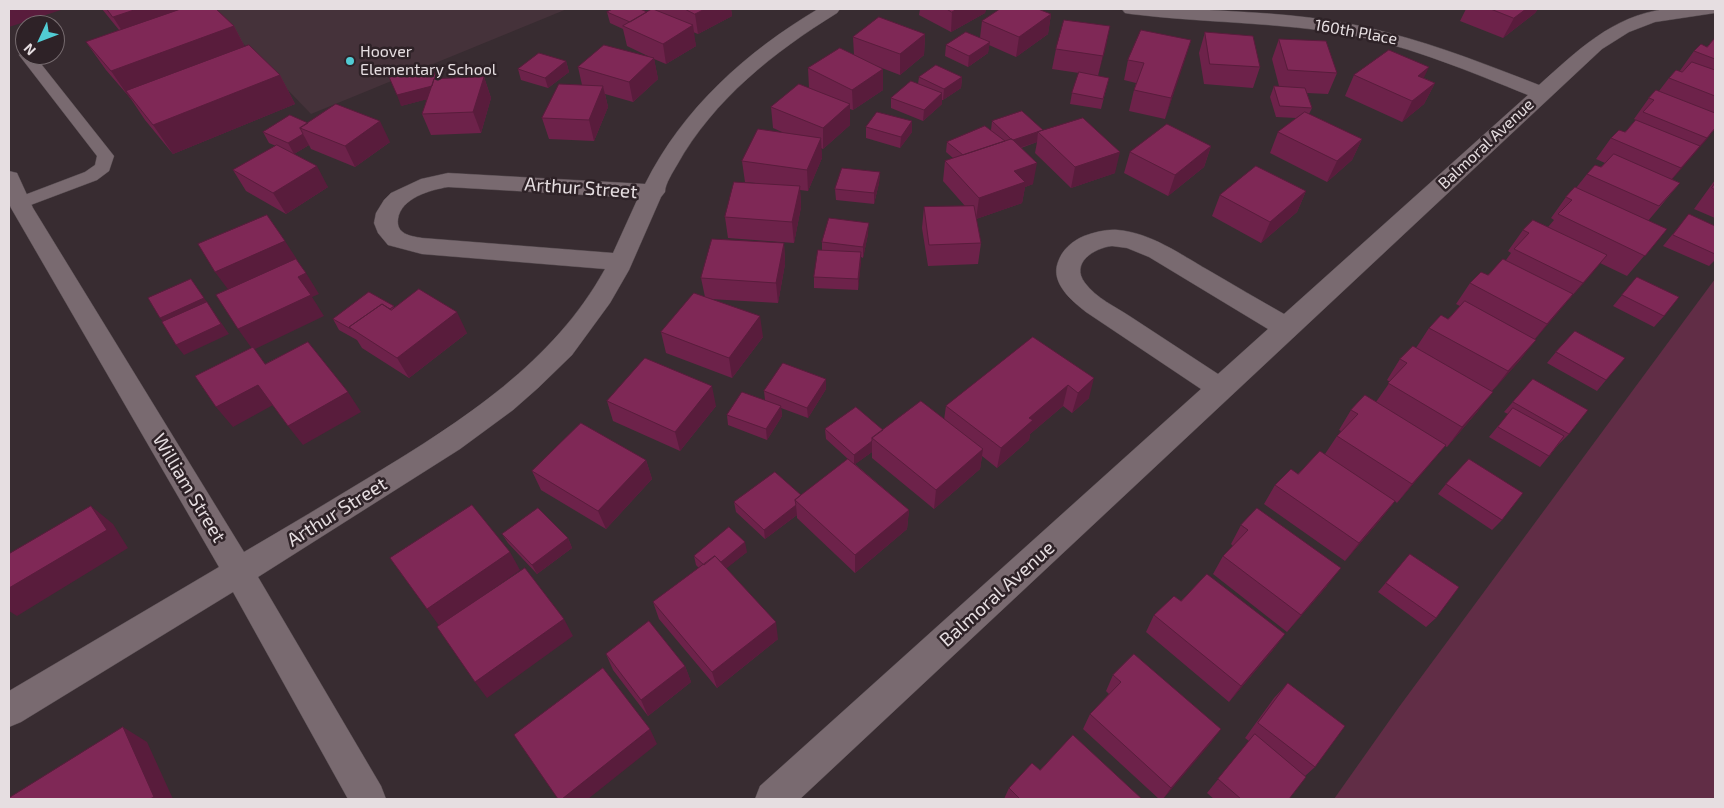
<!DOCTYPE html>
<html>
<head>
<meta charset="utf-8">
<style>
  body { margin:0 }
  #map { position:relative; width:1724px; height:808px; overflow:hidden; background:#382c31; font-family:"Exo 2",sans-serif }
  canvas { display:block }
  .frame { position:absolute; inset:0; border:10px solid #e6dee1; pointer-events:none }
  .north { position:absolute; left:15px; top:15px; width:50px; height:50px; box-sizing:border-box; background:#2e2227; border:1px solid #786d71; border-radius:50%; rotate:227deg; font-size:14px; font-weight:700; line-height:20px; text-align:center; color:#e6dee1 }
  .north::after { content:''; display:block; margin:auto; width:18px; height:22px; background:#51ccd4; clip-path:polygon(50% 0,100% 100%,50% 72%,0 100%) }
</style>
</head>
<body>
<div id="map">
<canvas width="1724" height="808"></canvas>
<div class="frame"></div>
<div class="north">N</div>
</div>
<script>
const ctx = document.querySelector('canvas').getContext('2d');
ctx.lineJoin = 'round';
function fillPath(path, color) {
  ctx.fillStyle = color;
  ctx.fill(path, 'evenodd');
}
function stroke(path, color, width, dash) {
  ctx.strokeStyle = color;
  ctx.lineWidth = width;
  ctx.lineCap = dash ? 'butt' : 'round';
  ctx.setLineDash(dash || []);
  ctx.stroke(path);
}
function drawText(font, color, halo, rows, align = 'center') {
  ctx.font = font + ' "Exo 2",sans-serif';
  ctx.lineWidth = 5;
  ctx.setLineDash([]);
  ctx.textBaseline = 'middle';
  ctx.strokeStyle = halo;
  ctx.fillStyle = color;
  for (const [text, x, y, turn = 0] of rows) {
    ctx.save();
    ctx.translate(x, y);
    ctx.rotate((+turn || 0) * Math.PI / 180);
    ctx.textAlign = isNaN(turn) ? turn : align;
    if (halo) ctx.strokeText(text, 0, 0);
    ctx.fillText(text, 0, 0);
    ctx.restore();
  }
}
fillPath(new Path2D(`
  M210,9H567L311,114Z`), '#45323a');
fillPath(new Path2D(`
  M1715,279V799H1334L1399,707Z`), '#612d46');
const lane = new Path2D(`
  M25,51V55H34L114,156L109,171L97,180L20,209L14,207L11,203L14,199L85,172L95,165L97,156L19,55Z`);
const street = new Path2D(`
  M818,9H840L837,13C774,52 714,99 677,165C673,172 665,184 665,192L661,197L629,270L610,303L572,355L538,388L513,410L460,449L258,577L381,786L386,799H348L233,592L21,722L9,727V691L219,567L11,208L9,204V171L17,173L33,208L244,552C287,527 330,501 373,475C462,421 554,362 605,269L422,254L388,245L378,233L374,223L376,213L384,200L391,193L421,179L448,173L645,184C683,108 746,52 818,9ZM448,187L638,198L613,253L422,238C410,236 396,234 398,219C401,198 430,190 448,187Z
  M1122,9C1157,7 1193,9 1228,11C1282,14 1336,18 1389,33C1440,46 1490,66 1539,85C1577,51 1612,16 1665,9C1681,7 1699,9 1715,9V13L1655,22L1629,32L1602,49L800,799H755L760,786L1201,389L1086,312C1072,301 1050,283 1058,262C1062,250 1072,241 1084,236C1095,232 1107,229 1118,230C1151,233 1180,254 1208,270C1234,285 1259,300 1284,314L1528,95C1471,72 1412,47 1351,35C1279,22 1204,23 1131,14L1125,13ZM1112,246L1127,248L1149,257L1268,329L1218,374C1189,355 1160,336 1131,317C1116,307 1096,298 1085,283C1070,263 1094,248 1112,246Z`);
stroke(lane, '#53494d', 1);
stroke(street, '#53494d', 1);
fillPath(lane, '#796a70');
fillPath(street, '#796a70');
fillPath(new Path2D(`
  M102,9H216L234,26L245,47L280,75L295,104L173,154L145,120L131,99L106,70L86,42L119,30Z
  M652,9H731L732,16L698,34L693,32L696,46L666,64L654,59L658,79L633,102L605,94L608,107L594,141L549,139L542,118L582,85L578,67L652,58L627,46L623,29L610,23L607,12H647Z
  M920,9H986L985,13L951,32L919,15Z
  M1466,9H1538L1535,13L1503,38L1460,21Z
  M1051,14L1048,34L1016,57L989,45L988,53L968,67L945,56L946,45L980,38L982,21Z
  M1110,26L1098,76L1109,78L1101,109L1070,104L1072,93L1079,73L1052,69L1056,49Z
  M1205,32L1260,67L1253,88L1204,84L1199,53Z
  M925,34L924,55L900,75L874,65L883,90L853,110L850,109V125L823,149L821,148L822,158L808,191L800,190L801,207L794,243L728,238L725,217L755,183L745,182L742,161L782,132L773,128L771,107L809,88L808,68L854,55L853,37Z
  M1715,38V129L1672,179L1680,183L1648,221L1667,229L1627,276L1600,263L1535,339L1520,360L1492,391L1477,412L1447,447L1445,446L1397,503L1395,501L1380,520L1345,561L1264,504L1275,485L1298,474L1325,454L1337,436L1341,431L1339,430L1351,410L1376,402L1390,382L1387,380L1400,359L1416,348L1429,328L1448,319L1460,306L1456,304L1470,283L1488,275L1506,260L1511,253L1508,251L1523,230L1548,227L1554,220L1551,218L1566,197L1576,188L1587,174L1601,167L1605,163L1596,159L1611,138L1625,132L1636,120L1634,119L1649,98L1659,91L1669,78L1679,72L1694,51L1707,47Z
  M1279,39L1337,73L1328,94L1307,93L1312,108L1309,114L1362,139L1352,160L1327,182L1270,153L1278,132L1296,118L1276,117L1270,97L1274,86H1279L1272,59Z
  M1191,40L1165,119L1129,111L1134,90L1136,83L1124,80L1128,60Z
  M566,61L569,72L548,88L521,80L518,69Z
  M1354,75L1424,78L1435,83L1424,104L1402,122L1345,96Z
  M484,77L491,98L481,133L431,135L422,114L427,99L401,106L437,79Z
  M919,77H962L961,88L943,100H942V104L923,121L891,108V98L918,84Z
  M992,121L1043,130L1115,173L1071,188L1035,153L1037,142L1021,148L1033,184L1025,187L1022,203L976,219L981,243L978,264L928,266L922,228L924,207L965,206L943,181L945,161L953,158L946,152L947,142L991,130Z
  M308,123L390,142L355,167L311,149L309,145L294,154L328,187L286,214L246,191L233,170L276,146L269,143L263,132Z
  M866,127L912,132L900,148L866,138Z
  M1211,146L1204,167L1168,196L1124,173L1130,152Z
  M880,172L879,183L874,204L836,200L835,189Z
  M1715,180V218L1694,209Z
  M1306,191L1297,212L1261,243L1212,216L1220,195Z
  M1689,214L1715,226V260L1709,266L1663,246Z
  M868,234L863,258L861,257L858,290L814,288V277L822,250V242Z
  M784,243L785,264L778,303L710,299L763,337L732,378L666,353L661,332L705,297L701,278Z
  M1637,277L1664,316L1654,327L1613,306Z
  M395,307L467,333L409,378L362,348L357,340L339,330L333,319Z
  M1033,337L1089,398L1072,413L1063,406L1030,434L1029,440L997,468L982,456L980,469L934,509L872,458V452L855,464L909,510L907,529L855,573L797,518V515L765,539L736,512L734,502L801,495L848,459L826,439L825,429L883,430L944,420L946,406Z
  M1556,352L1606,380L1597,391L1547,363Z
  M826,379V389L808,418L781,408L782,416L767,440L728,425L727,415L765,400L764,391Z
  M1533,379L1569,434L1559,444L1549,456L1540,467L1489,437L1508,414L1504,412Z
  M607,401L716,406L680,451L613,421Z
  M646,460L652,479L606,529L541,490L532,471Z
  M1446,484L1502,520L1492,530L1438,494Z
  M1241,525L1327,586L1287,632L1213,574L1223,556L1233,546L1231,544Z
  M502,534L568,538L572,548L537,574L508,543Z
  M747,552L726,568L778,639L717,688L659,619L653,602L699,568L696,565L694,556Z
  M1410,554L1436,618L1426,627L1378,592Z
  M1181,601L1285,634L1272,651L1229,702L1146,632L1154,615Z
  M606,654L685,666L691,682L648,716L613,670Z
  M1113,675L1221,729L1163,799H1159L1083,729L1090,714L1109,694L1106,691Z
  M1288,683L1315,767L1305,776L1289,799H1214L1207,793L1249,741L1245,738L1274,698Z
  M1040,770L1142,799H1004L1009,788Z`), '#6d224a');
fillPath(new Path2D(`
  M9,9H64L9,27Z
  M137,9H197L131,45L113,17Z
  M705,9H731L732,16L698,34L695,14Z
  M957,9H986L985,13L951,32L952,12Z
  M1526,9H1538L1535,13L1503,38L1514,18Z
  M1051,14L1048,34L1016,57L1019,37Z
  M693,25L696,46L666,64L663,44Z
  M234,26L249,55L126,91L131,99V100L111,71Z
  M1110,26L1106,47L1098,76L1103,56Z
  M925,34L924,55L900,75V54Z
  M1191,40L1185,60L1165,119L1171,98Z
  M990,42L988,53L968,67L969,56Z
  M654,58L658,79L633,102L629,82Z
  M566,61L569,72L548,88L545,78Z
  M1429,67L1419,88L1418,76Z
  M883,69V90L853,110L852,90Z
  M280,75L295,104L173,154L153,125Z
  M484,77L491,98L481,133L473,112Z
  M962,77L961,88L943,100L944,89Z
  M1435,83L1424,104L1402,122L1412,101Z
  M439,84L443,95L401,106L397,95Z
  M603,86L608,107L594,141L589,120Z
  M942,93V104L923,121L924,110Z
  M850,104V125L823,149V128Z
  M380,121L390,142L355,167L345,146Z
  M912,121V132L900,148L901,137Z
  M1715,128L1708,138L1664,189L1681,168Z
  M1038,132L1037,142L1010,151L1012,140Z
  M303,134L309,145L294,154L288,143Z
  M821,138L822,158L808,191L807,170Z
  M1362,139L1352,160L1327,182L1337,161Z
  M1211,146L1204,167L1168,196L1175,175Z
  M1120,152L1115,173L1071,188L1075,167Z
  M1037,163L1033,184L1025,187L1022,203L976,219L979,198L1014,171Z
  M317,166L328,187L286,214L273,193Z
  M880,172L879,183L874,204V193Z
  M800,186L801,207L794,243L792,222Z
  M1306,191L1297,212L1261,243L1270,222Z
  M869,223L868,234L863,258V247Z
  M285,241L298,261L230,292L215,272Z
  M784,243L785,264L778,303L776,283Z
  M861,252V263L858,290V279Z
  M1607,255L1590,276L1566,304L1583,283Z
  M306,273L319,294L312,297L324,316L253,350L238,329L298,277Z
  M191,279L229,334L184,355L176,345L169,329L160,318Z
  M1573,294L1556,315L1531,344L1547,324Z
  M457,312L467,333L409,378L397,358Z
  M760,316L763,337L732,378L729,358Z
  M1536,340L1520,360L1492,392L1508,371Z
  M1094,378L1089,398L1072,413L1078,393Z
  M826,379V389L808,418L807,408Z
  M258,385L273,405L233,427L216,407Z
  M1068,385L1063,406L1030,434L1029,440L997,468L1001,448L1029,418Z
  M712,386L716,406L680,451L675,432Z
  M348,392L361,412L303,445L288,426Z
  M1493,392L1477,412L1447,447L1462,427Z
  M781,406L782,416L767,440L766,429Z
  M872,441V452L854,465V455Z
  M1446,445L1430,464L1397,503L1412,484Z
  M983,449L980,469L934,509L936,490Z
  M646,460L652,479L606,529L598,511Z
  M1395,501L1380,520L1345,561L1359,543Z
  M796,505L797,515L765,539L764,530Z
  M91,506L113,524L128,548L17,616L9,611V588Z
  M909,510L907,529L855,573V555Z
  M568,538L572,548L537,574L532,565Z
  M745,542L747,552L712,580L710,570Z
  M510,552L520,570L440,627L427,609Z
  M1341,568L1327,586L1287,632L1301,615Z
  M564,619L573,636L487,698L475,682Z
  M776,622L778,639L717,688L712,672Z
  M1285,634L1272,651L1229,702L1241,686Z
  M685,666L691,682L648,716L641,700Z
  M123,727L147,742L173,799H150Z
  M650,729L657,744L588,799H562Z
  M1221,729L1210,744L1163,799L1171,788Z`), '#591c3c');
const building = new Path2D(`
  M107,9H137L113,17Z
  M181,9H216L234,26L111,71L86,42Z
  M613,9H640L647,12L630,22L607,12Z
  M652,9H653L693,25L663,44L623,26Z
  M685,9H705L695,14Z
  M947,9H957L952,12Z
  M1000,9H1038L1051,14L1019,37L982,21Z
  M1491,9H1526L1514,18Z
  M879,17L925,34L900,54L853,37Z
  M1064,20L1110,26L1103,56L1056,49Z
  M1141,30L1191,40L1171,98L1134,90L1144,63L1128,60Z
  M966,32L990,42L969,56L946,45Z
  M1205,32L1253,36L1260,67L1210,64Z
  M1715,38V59L1694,51L1701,44L1707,47Z
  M1279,39L1326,41L1337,73L1288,70Z
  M249,45L280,75L153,125L126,91Z
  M604,45L654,58L629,82L578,67Z
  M840,48L883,69L852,90L808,68Z
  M1389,50L1429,67L1418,76L1435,83L1412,101L1354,75Z
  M539,53L566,61L545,78L518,69Z
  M1692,62L1715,70V96L1669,78L1676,70L1682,72Z
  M936,65L962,77L944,89L919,77Z
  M431,66L437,79H434L432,86L397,95L389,77Z
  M1079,72L1109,78L1103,99L1072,93Z
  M484,77L473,112L422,114L434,79Z
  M911,81L942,93L924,110L891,98Z
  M559,84L603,86L589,120L542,118Z
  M799,84L850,104L823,128L771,107Z
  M1274,86L1305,88L1312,108L1280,106Z
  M1656,90L1715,113V128L1707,138L1643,112L1654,100L1649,98Z
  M336,104L380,121L345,146L300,128Z
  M1022,111L1043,130L1013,140L1011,139L992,121Z
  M877,112L912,121L901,137L866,127Z
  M1305,112L1362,139L1337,161L1278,132Z
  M290,115L308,123L300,128L303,134L288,143L263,132Z
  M1083,118L1120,152L1075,167L1038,132Z
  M1636,120L1700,146L1681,168L1611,138L1619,130L1625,132Z
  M1167,124L1211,146L1175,175L1130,152Z
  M985,126L1005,141L963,155L947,142Z
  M758,129L821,138L807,170L742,161Z
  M1012,139L1037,163L1014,171L1025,182L979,198L945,161Z
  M277,145L317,166L273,193L233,170Z
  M1614,154L1680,183L1659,206L1587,174L1595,165L1601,167Z
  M1256,166L1306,191L1270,222L1220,195Z
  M842,168L880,172L874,193L835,189Z
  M734,182L800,186L792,222L725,217Z
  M1715,183V190L1712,188Z
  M1575,187L1667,229L1645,256L1558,214L1572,200L1566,197Z
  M974,206L981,243L929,245L924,207Z
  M1689,214L1715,226V254L1673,235Z
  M267,215L285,241L215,272L198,244Z
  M829,218L869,223L863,247L822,242Z
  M1533,220L1607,255L1583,283L1514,249L1529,233L1523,230Z
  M712,239L784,243L776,283L701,278Z
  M818,250L861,252L858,279L814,277Z
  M296,259L306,273L298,277L311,295L238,329L216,295Z
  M1503,259L1573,294L1547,324L1470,283L1481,272L1488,275Z
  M1637,277L1679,297L1664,316L1622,295Z
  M191,279L204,298L160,318L148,298Z
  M419,289L457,312L397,358L349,327L382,304L391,310Z
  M369,292L394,306L390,309L382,304L349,327L351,329L333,319Z
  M694,293L760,316L729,358L661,332Z
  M1465,301L1536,340L1508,371L1429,328L1441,315L1448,319Z
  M207,302L221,324L176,345L162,322Z
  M1575,331L1625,358L1606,380L1556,352Z
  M1033,337L1094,378L1078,393L1068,385L1029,418L1033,420L1001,448L946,406Z
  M308,342L348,392L288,426L258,385L216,407L195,376L253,347L265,364Z
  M1413,346L1493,392L1462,427L1388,383L1407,363L1400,359Z
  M645,358L712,386L675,432L607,401Z
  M783,363L826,379L807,408L764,391Z
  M1533,379L1588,410L1569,434L1513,402Z
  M742,392L781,406L766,429L727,415Z
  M1365,395L1446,445L1412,484L1337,436L1358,414L1351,410Z
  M921,401L983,449L936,490L872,438Z
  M856,407L883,430L872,438V441L854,455L825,429Z
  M1513,408L1564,436L1549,456L1498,427Z
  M581,423L646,460L598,511L532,471Z
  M1320,451L1395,501L1359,543L1275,485L1291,469L1298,474Z
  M848,459L909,510L855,555L795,500Z
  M1469,459L1523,493L1502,520L1446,484Z
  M775,472L801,495L795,500L796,505L764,530L734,502Z
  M472,505L510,552L427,609L390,558Z
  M91,506L107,530L9,588V554Z
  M538,508L568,538L532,565L502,534Z
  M1257,508L1341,568L1301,615L1223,556L1248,530L1241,525Z
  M729,527L745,542L721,562L715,556L704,565L694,556Z
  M1410,554L1459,587L1436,618L1386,583Z
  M715,556L776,622L712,672L653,602Z
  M525,568L564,619L475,682L437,627Z
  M1207,574L1285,634L1241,686L1154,615L1174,596L1181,601Z
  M649,621L685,666L641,700L606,654Z
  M1134,654L1221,729L1171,788L1090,714L1121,682L1113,675Z
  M603,668L650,729L562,799H558L514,735Z
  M1288,683L1345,726L1315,767L1258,723Z
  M123,727L154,797L150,799H9V798Z
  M1255,734L1306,777L1289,799H1241L1218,779Z
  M1073,735L1142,799H1020L1009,788L1032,763L1040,770Z`);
fillPath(building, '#7f2856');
stroke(building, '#591c3c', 1);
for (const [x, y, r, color] of [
  [350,61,5,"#51ccd4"]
]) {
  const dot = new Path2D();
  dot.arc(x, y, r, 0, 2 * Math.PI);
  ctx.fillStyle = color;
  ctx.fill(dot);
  stroke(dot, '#2e2227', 2);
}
drawText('16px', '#e6dee1', '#2e2227', [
  ["160th Place",1356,32,10],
  ["Balmoral Avenue",1486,144,-43]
]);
drawText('16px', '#e6dee1', '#2e2227', [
  ["Hoover",360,52],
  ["Elementary School",360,70]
], 'left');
drawText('19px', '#e6dee1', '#2e2227', [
  ["Arthur Street",581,188,4],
  ["William Street",189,488,59],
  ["Arthur Street",337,512,-32],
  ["Balmoral Avenue",997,594,-42]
]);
</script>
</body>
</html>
